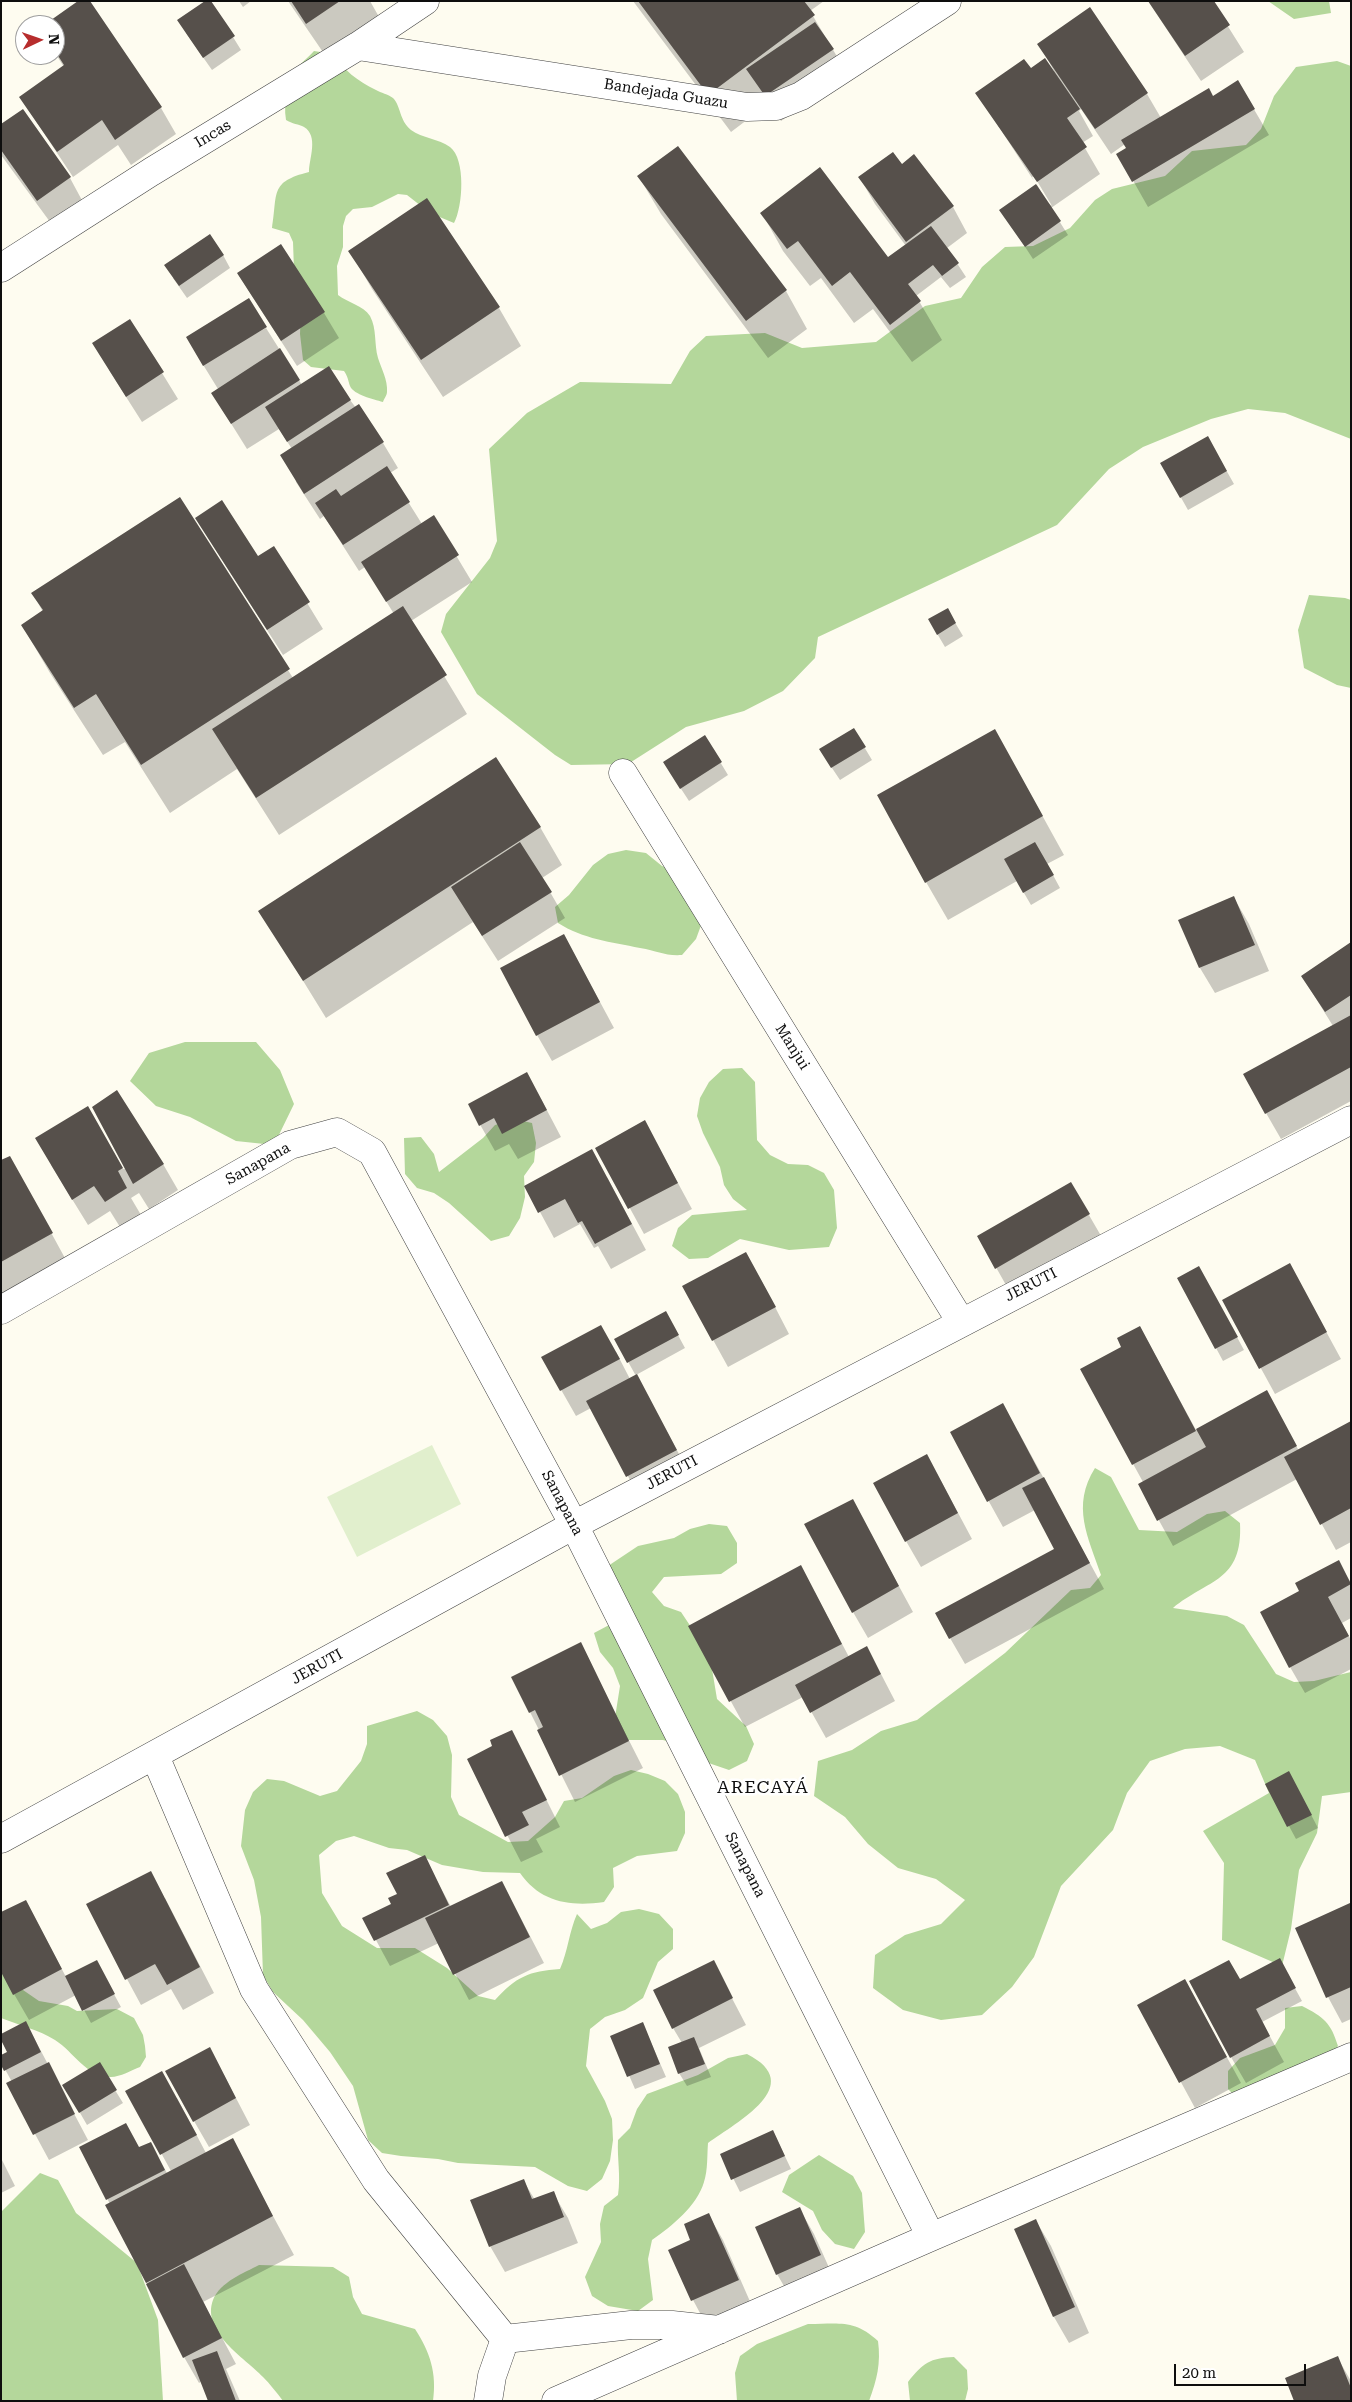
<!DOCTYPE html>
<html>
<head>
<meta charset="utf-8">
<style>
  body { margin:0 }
  #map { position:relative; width:1352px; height:2402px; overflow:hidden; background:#fefcf0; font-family:"Roboto Serif",serif }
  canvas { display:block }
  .frame { position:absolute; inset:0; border:2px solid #0e0e0e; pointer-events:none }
  .north { position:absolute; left:15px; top:15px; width:50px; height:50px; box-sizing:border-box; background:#fff; border:1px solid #9f9f9f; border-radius:50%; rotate:87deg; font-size:14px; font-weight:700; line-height:20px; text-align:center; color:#0e0e0e }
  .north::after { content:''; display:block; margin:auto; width:18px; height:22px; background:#b72d2d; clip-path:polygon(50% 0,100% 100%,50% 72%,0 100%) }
  .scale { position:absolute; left:1174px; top:2364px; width:132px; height:22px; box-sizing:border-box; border:2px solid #0e0e0e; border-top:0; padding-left:6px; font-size:15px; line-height:18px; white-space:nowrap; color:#0e0e0e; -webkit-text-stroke:4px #fff; paint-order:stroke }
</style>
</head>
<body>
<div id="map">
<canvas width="1352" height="2402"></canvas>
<div class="frame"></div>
<div class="north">N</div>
<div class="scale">20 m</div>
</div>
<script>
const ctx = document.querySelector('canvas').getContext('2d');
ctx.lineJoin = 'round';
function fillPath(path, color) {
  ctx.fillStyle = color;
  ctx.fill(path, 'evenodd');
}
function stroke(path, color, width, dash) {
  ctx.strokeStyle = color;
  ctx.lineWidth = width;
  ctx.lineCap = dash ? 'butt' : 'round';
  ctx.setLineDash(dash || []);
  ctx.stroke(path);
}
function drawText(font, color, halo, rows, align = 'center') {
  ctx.font = font + ' "Roboto Serif",serif';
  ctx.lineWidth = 5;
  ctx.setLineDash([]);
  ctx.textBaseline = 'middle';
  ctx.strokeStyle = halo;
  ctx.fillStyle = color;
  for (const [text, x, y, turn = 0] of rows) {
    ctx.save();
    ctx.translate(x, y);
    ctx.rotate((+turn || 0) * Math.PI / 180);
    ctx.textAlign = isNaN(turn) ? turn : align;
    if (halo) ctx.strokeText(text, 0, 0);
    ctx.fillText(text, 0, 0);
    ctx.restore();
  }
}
fillPath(new Path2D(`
  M1268,1H1329L1331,13L1294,19Z
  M314,51L333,54C344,70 357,81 376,90C381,93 388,94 393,98C401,106 399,120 411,130C422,138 439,139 450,147C466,159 463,207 454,223L430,213L407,195L398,194L372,207L353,209L346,216L343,226V247L337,266L338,295C348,303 363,305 370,316C377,329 374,344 378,358C381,368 388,380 387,392C387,395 384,399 383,402C373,399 354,395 350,386C348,380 348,377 344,371L311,367L303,360L300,334L301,306L294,270L293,242L289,233L272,228C278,193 269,182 309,172C309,159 319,136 304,127C299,124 292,124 286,120C283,102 288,80 300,65C304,60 310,56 314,51Z
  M1337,61L1351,66V439L1285,413L1248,409L1211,419L1143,447L1109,469L1057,525L818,637L815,658L783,691L744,711L686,727L628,764L571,765L555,755L477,694L441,632L446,614L490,558L497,541L489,449L527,413L580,382L671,384L690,351L706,336L765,333L802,348L876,342L925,306L961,298L982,267L1005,247L1033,246L1070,228L1095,200L1112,189L1165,176L1192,151L1246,145L1261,129L1274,96L1296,67Z
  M1309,595L1345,598L1351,600V688L1337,685L1304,668L1298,630Z
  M626,850L646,853L662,866L679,872L703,920L696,939L682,955C664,956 658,951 640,948C611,942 583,939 558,923L555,907L569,895L593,865L608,854Z
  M185,1042H256L280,1070L294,1104L274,1145L236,1141L190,1117L156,1106L130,1081L149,1053Z
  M742,1068L755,1082L757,1140L770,1155L788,1164L808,1165L824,1173L834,1190L837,1228L829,1247L789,1250L740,1239L708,1258L689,1259L672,1246L678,1228L692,1215L747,1210L733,1199L724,1185L720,1167L703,1133L697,1116L700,1098L709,1082L723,1069Z
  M514,1119L532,1123L536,1143L534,1162L524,1176L525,1197L520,1218L509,1236L491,1241L449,1203L434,1193L417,1188L405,1174L404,1138L421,1137L434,1154L439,1172L483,1138L495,1125Z
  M1095,1468L1111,1477L1139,1530L1177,1532L1207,1514L1225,1511L1240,1523C1243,1582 1208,1579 1173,1608L1227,1616L1244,1625L1276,1674L1294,1682L1314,1681L1351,1672V1792L1322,1796L1317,1833L1299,1870L1291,1929L1282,1966L1222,1940L1224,1863L1203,1831L1269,1793L1255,1760L1220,1746L1185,1749L1150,1761L1127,1793L1113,1830L1061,1886L1034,1957L1012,1987L982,2015L941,2020L903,2010L873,1988L875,1955L905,1935L941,1924L965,1900L936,1879L898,1868L868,1844L845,1817L814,1796L818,1761L852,1750L881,1731L917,1720L1005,1653L1071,1590L1090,1588L1101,1575C1088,1537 1071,1506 1095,1468Z
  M709,1524L727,1526L737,1543V1563L721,1574L664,1577L652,1592L664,1606L681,1612L691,1627L707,1639L717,1699L746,1726L754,1744L747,1761L729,1770L694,1758L680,1745L663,1740H625L614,1724L620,1686L613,1668L600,1652L594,1633L626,1616L608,1566L638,1546L674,1538L690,1529Z
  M417,1711L433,1720L447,1736L452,1755L451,1797L459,1815L508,1842L528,1841L555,1817L564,1801L582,1798L614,1776L631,1770L648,1774L665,1781L678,1794L685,1812V1833L677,1851L637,1856L613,1868L614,1887L604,1902C570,1907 540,1902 520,1873L483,1872L442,1865L407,1850L389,1848L354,1836L336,1841L319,1855L322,1893L342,1926L377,1948H415L447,1968L478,1996L495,2000C516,1977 529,1971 560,1969C568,1951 569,1932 577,1914L591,1929L607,1923L621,1912L639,1909L659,1914L673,1929V1949L658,1962L643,1998L625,2010L605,2017L590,2029L586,2066L605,2101L612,2119L613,2140L610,2161L602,2179L587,2191L568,2186L535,2167L458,2163L438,2159L401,2156L382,2153L368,2140L353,2086L330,2052L303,2020L273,1992L263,1975L261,1917L254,1880L241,1846L245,1810L253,1792L267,1779L284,1781L320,1796L337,1791L361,1761L367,1744V1726Z
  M1,1971L7,1979L39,2001L68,2006L77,2011L117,2009L134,2018L143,2035L145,2046L146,2057L140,2067C132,2070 120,2077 111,2077C86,2077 74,2052 55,2040C39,2030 19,2025 1,2018Z
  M1302,2006C1324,2017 1331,2023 1338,2046L1313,2077L1241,2102L1228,2089V2071L1240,2058L1275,2045L1285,2028V2008Z
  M747,2054C808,2085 737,2122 708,2143C707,2155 708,2170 704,2182C697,2206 672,2226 652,2240L648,2259L653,2300L638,2311L608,2306L592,2296L585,2277L601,2242L600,2224L604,2206L618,2195C621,2176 617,2159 618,2140L630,2128L637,2109L647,2094L698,2075L728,2058Z
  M819,2155L853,2176L862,2193L865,2232L854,2249L835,2244L822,2230L813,2211L782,2192L789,2175Z
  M40,2173L58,2180L76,2213L137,2263L158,2320L163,2401H1V2212Z
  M259,2265L333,2267L349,2277L353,2297L362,2314L415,2329C430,2352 437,2373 433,2401H283C277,2393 270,2384 263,2377C245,2358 201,2332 213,2300C220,2282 244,2273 259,2265Z
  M808,2324C839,2324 854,2319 878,2341C881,2363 877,2380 869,2401H737L735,2373L740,2356L757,2344Z
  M954,2357L967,2370L968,2389L965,2401H910L908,2382C923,2363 930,2358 954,2357Z`), '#b4d79b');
fillPath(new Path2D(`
  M432,1445L461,1504L357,1557L327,1497Z`), '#e1efcd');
fillPath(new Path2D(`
  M88,1L161,108L176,134L131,165L118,145L73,177L20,97L64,67L55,53V25H47Z
  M239,1H251L243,7Z
  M288,1H370L383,24L329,61Z
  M633,1H824L810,11L848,75L781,121L768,104L731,132Z
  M1148,1H1212L1244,52L1201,81Z
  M1089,9L1147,94L1161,118L1212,97L1238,82L1269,135L1148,207L1118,154L1128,149L1125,144L1111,154L1081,109L1079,111L1093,136L1082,143L1100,174L1051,208L1068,235L1033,259L1001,210L1037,185L1047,202L1052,206L1034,176L1032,177L1034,181L977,93L1030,69L1054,71L1039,44Z
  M186,33L233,37L241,50L212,70Z
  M1,126L70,178L84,204L53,226L1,155Z
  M678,147L786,291L807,329L768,358L661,214L639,177Z
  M901,166L953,207L967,233L947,248L966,277L950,288L941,277L916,296L942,340L912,362L873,309L854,323L821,278L810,286L783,251L762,213L894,267L906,246L875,204L860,178Z
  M427,200L499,308L521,346L443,397L372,289L350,251Z
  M223,255L230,268L187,298L173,278Z
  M238,274L324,313L339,338L297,366Z
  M130,321L178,399L142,422L109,370Z
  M266,328L302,385L350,400L383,443L398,468L390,473L422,524L433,517L472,582L411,621L467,714L279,835L237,769L170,813L125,742L103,755L50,673L22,625L43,612L33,594L179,499L293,678L394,614L365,567L359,571L324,516L320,519L296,482L292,449L279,429L247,449L212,393L218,389L202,363Z
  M1208,438L1234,484L1188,510L1162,464Z
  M212,544L258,558L273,547L323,629L283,655Z
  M947,609L963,636L945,647L929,620Z
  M854,730L872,760L840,780L828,762Z
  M705,737L728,775L689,801L672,775Z
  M1016,768L1064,855L1047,864L1060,888L1031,905L1017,881L948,920L926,882Z
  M540,827L562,865L542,878L565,918L498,961L473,922L326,1018L260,911Z
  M1234,898L1249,924L1269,971L1215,993L1200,968Z
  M564,935L614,1028L552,1061L537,1035Z
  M1351,944V1101L1281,1139L1266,1113L1333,1026L1302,976Z
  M541,1099L561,1137L518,1159L509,1144L495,1151L469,1105Z
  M87,1108L123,1169L163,1164L178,1190L149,1209L139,1193L131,1198L141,1215L120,1227L110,1211L88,1225L51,1165Z
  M597,1148H659L692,1209L644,1234Z
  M1,1162L24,1183L66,1260L1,1296Z
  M607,1177L646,1250L611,1269L598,1246L594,1248L580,1224L554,1238L540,1212Z
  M1071,1184L1104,1241L1011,1294L979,1237Z
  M761,1280L789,1334L728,1367L684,1287Z
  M1206,1280L1244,1350L1223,1361L1216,1348Z
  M1304,1291L1341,1359L1275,1394L1224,1301Z
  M673,1326L685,1348L636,1375L691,1476L642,1502L591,1408L576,1416L543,1358L616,1352L630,1379L636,1376L616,1340Z
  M1140,1327L1196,1430L1267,1392L1299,1451L1351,1423V1542L1336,1550L1297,1479L1173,1546L1139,1484L1143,1482L1081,1369L1123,1347Z
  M1018,1431L1104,1589L965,1664L950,1638L1056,1549L1035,1510L1003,1527L951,1433Z
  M941,1481L972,1539L921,1567L906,1541Z
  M852,1500L913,1612L868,1638L853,1612Z
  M1338,1561L1351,1583V1618L1342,1623L1351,1640V1669L1305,1693L1290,1667L1301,1592Z
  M815,1593L849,1657L881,1674L895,1701L826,1738L803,1697L745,1727L690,1627Z
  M580,1644L643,1768L575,1802L513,1678Z
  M512,1731L560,1827L536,1839L543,1852L521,1862L468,1759L494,1747Z
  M1296,1786L1318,1828L1296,1839L1289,1826Z
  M424,1856L451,1907L502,1882L544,1963L469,2000L439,1943L390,1966L364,1918L393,1904Z
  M165,1898L214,1993L183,2010L171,1989L141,2005L127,1979Z
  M26,1901L66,1977L103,1974L121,2007L91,2023L76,1995L29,2020L14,1994Z
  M1350,1905L1351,2019L1342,2023L1328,1997L1297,1928Z
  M713,1962L746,2025L699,2048L711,2077L687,2086L679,2073L682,2043L673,2028Z
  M1286,1972L1302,2001L1262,2022L1284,2062L1246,2083L1231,2057L1240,1981Z
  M1139,2005L1199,2006L1241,2083L1195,2108Z
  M643,2024L666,2077L635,2089L612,2036Z
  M33,2036L88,2140L49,2160L8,2084L12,2082L1,2062Z
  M99,2064L123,2103L87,2125L64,2085Z
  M224,2075L250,2125L209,2147L194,2121Z
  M127,2091L177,2098L206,2153L232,2140L294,2255L203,2302L236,2364L226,2369L240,2401H209L202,2381L199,2383L184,2357L107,2205L110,2204L81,2148L139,2149L150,2143L167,2173L171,2171Z
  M773,2131L791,2169L740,2192L721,2154Z
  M1,2158L15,2186L1,2193Z
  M523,2180L535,2200L553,2193L568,2218L578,2243L505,2272L490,2246Z
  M799,2208L814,2234L835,2281L792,2300L777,2274Z
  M708,2214L723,2240L752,2306L707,2326L693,2300L670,2250L692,2240Z
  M1036,2221L1051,2246L1089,2333L1069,2343L1054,2317L1016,2230Z
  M1337,2357L1351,2381V2401Z`), '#0003');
fillPath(new Path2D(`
  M78,1H90L162,107L115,140L102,120L57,152L19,97L64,65L55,51V25H44Z
  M205,1H211L235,36L203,58L177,20Z
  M291,1H340L306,24Z
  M638,1H804L815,15L708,95Z
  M1148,1H1214L1230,25L1185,56Z
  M1090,7L1148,93L1095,129L1037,44Z
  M815,22L834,49L765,96L746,69Z
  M1045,58L1080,109L1067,118L1087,147L1037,182L975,93L1024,59L1031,68Z
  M1238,80L1255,109L1132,182L1116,154L1126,148L1121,140L1209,88L1213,96Z
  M23,109L71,177L37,201L1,150V124Z
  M678,146L787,290L746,321L637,176Z
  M893,152L902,164L914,154L954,206L906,242L858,177Z
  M820,167L888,257L931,226L959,263L942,276L933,265L908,284L921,301L890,325L850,272L832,286L798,241L787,249L760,213Z
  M1036,184L1061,221L1025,247L999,210Z
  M427,198L500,307L421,360L348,251Z
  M210,234L224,255L179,286L164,265Z
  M281,244L325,312L281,341L237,273Z
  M249,298L267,327L203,366L186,337Z
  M130,319L164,372L126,397L92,343Z
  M280,348L300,380L231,424L211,393Z
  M329,366L351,400L287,442L265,407Z
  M359,404L384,442L304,494L280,455Z
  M1208,436L1227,471L1180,498L1160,463Z
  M387,466L410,502L343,545L315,503L336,489L341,496Z
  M180,497L290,669L141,765L96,694L74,708L21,625L43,610L31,593Z
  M222,500L258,556L274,546L310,602L267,630L195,518Z
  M434,515L459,555L386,602L361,562Z
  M403,606L447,675L256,798L212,729Z
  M948,608L956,623L937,635L928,619Z
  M854,728L866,747L831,768L819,749Z
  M995,729L1043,816L925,883L877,795Z
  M705,735L722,762L680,789L663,762Z
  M496,757L541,827L303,981L258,911Z
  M520,842L552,892L482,936L451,887Z
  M1035,842L1054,875L1023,893L1004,859Z
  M1234,896L1255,945L1199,968L1178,920Z
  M564,934L600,1002L536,1036L500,968Z
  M1351,942V995L1325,1012L1301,976Z
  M1351,1015V1067L1265,1114L1243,1074Z
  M527,1072L547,1110L502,1134L494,1118L479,1126L468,1104Z
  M117,1090L164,1164L133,1184L92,1107Z
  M88,1106L123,1168L118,1171L127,1188L105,1202L94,1186L72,1200L35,1138Z
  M645,1120L678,1183L628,1209L595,1148Z
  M592,1149L632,1224L595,1244L582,1221L578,1223L565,1199L538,1213L524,1186Z
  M10,1156L53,1233L1,1262V1160Z
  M1071,1182L1090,1214L995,1269L977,1236Z
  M746,1252L776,1307L712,1341L682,1286Z
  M1290,1263L1327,1332L1259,1369L1222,1300Z
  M1199,1266L1238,1337L1215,1349L1177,1278Z
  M666,1311L679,1335L627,1363L614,1339Z
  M601,1325L620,1359L560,1391L541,1357Z
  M1140,1326L1196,1431L1132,1465L1080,1369L1121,1347L1117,1338Z
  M637,1374L677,1450L626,1477L586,1401Z
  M1267,1390L1297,1446L1157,1521L1138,1484L1206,1447L1196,1429Z
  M1003,1403L1040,1473L987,1502L950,1432Z
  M1351,1421V1508L1320,1525L1284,1457Z
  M927,1454L958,1513L905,1542L873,1483Z
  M1044,1477L1090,1563L949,1639L935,1613L1054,1549L1022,1488Z
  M853,1499L899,1586L852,1613L804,1524Z
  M1339,1560L1351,1584L1328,1597L1349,1636L1289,1668L1260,1612L1299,1591L1295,1583Z
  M801,1565L842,1644L729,1702L688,1626Z
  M581,1642L629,1741L559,1776L537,1730L543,1727L535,1710L529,1713L511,1677Z
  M867,1646L881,1674L810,1713L795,1685Z
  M512,1730L547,1800L522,1812L529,1825L505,1837L467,1759L492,1746L490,1740Z
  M1289,1771L1312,1815L1287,1827L1265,1784Z
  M425,1855L449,1905L374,1941L362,1918L391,1904L388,1898L397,1894L386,1873Z
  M151,1871L200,1967L167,1985L155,1964L125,1980L86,1904Z
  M502,1881L530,1937L453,1975L425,1918Z
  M26,1900L62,1969L13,1995L1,1972V1912Z
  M1350,1903L1351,1987L1326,1998L1295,1928Z
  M1280,1958L1296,1988L1256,2009L1270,2036L1230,2058L1189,1981L1229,1960L1240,1979Z
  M97,1960L115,1994L82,2011L65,1976Z
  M714,1960L733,1998L672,2029L653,1990Z
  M1185,1979L1227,2057L1179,2083L1137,2005Z
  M26,2021L41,2052L4,2071L1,2065V2055L7,2052L1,2040V2034Z
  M643,2022L660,2064L627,2077L610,2036Z
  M694,2037L705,2064L678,2074L668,2047Z
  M210,2047L236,2098L193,2122L165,2071Z
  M49,2062L75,2114L33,2135L6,2083Z
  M100,2062L117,2090L79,2113L62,2085Z
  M162,2071L197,2135L160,2155L125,2091Z
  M126,2123L139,2147L151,2142L165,2170L106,2200L79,2147Z
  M773,2130L785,2156L731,2180L720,2154Z
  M233,2138L273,2216L146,2283L105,2205Z
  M524,2179L532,2199L554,2191L564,2217L489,2247L470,2200Z
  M800,2207L821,2255L776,2275L755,2227Z
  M709,2213L739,2280L691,2301L668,2250L690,2240L684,2224Z
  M1036,2219L1075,2307L1053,2317L1014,2229Z
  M184,2264L222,2338L183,2358L146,2284Z
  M217,2351L236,2401H208L192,2360Z
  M1338,2356L1351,2388V2401H1294L1285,2378Z`), '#56504b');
const street = new Path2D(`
  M358,46L747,107L776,106L801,96L947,1
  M1,268L151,172L358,46L425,1
  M623,773L961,1322
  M1,1310L290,1145L337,1132L372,1152L574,1525L931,2237
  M155,1756L254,1989L376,2180L505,2339L631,2325H672L719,2330
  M1,1839L574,1525L1351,1120
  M488,2401L492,2376L505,2339
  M556,2401L931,2237L1351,2057`);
stroke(street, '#414141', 29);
stroke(street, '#fff', 28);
drawText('15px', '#0e0e0e', '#fff', [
  ["Bandejada Guazu",666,94,9],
  ["Incas",213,134,-31],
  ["Manjui",792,1047,58],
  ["Sanapana",258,1164,-29],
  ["JERUTI",1031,1285,-27],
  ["JERUTI",672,1473,-28],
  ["Sanapana",562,1503,62],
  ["JERUTI",317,1667,-29],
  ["Sanapana",745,1865,63]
]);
ctx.letterSpacing = '1px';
drawText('18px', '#0e0e0e', '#fff', [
  ["ARECAYÁ",763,1788]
]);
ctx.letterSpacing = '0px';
</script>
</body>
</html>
